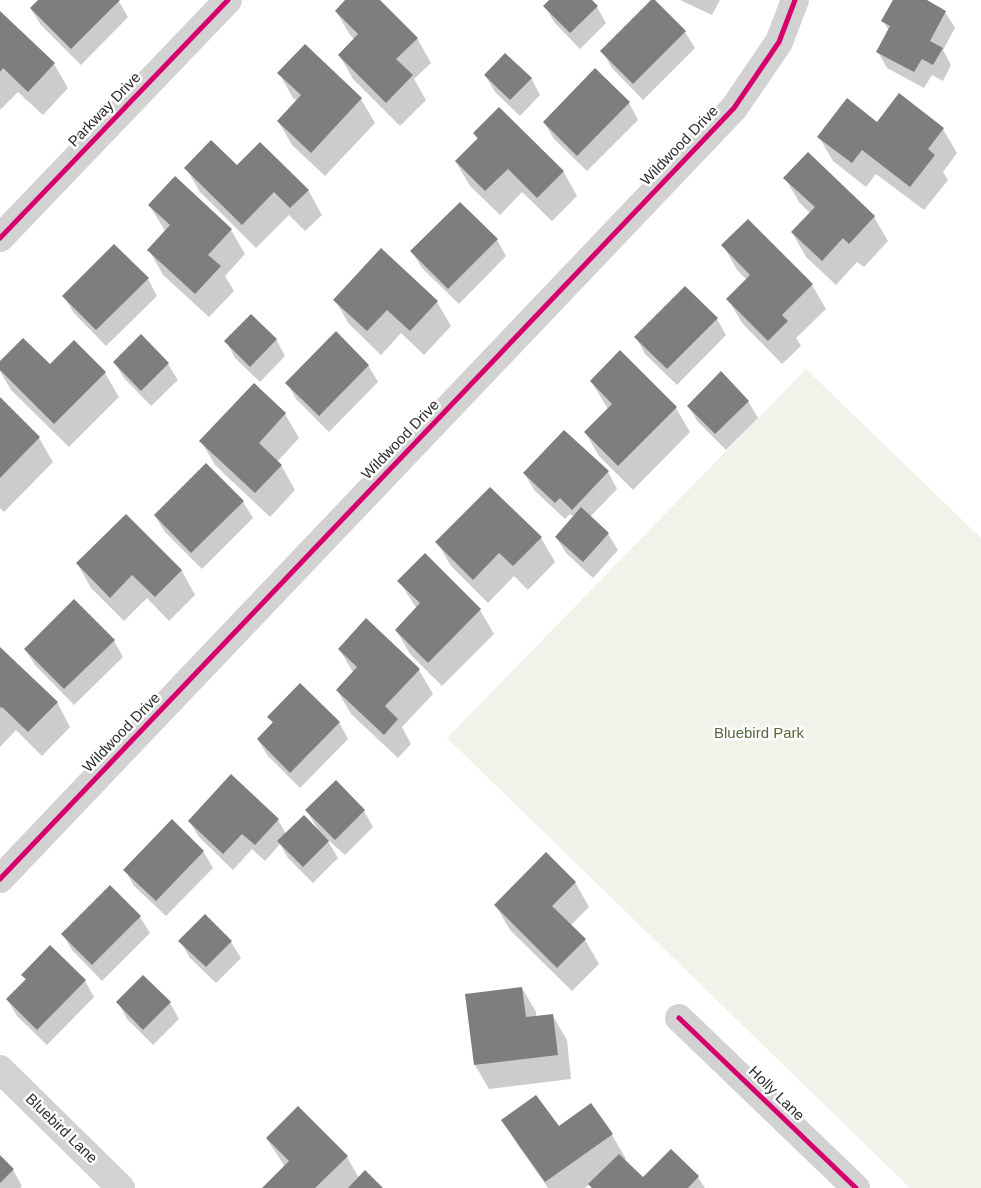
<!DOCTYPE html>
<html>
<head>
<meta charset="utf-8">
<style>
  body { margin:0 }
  canvas { display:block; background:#fff }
</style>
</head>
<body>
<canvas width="981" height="1188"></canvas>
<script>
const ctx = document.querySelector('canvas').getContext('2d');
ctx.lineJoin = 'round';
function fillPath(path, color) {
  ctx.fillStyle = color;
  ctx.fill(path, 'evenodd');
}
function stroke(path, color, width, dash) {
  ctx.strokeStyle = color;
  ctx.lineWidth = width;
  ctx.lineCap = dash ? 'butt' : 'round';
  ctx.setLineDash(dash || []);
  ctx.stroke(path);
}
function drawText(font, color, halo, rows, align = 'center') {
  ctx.font = font + ' Helvetica,sans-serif';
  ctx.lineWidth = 5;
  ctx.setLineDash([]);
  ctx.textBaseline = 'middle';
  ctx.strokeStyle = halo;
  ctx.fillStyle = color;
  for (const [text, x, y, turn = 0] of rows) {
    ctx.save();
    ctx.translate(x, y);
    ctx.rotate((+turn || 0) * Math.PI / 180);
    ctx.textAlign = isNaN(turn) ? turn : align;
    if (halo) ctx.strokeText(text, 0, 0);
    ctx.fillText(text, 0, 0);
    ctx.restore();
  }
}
fillPath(new Path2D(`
  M806,369L981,538V1188H910L447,738Z`), '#f1f3eb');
fillPath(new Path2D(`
  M40,0H118L128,17L81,65L41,25L31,9Z
  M347,0H378L417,38L431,63L414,79L426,100L400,126L353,79L339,55L355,40L350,35L336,11Z
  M551,0H590L597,7L606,23L580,49L554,22L545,6Z
  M680,0H720L712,15Z
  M894,0H924L945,12L955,28L943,50L951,65L943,81L932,75L924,88L887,68L878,52L889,31L883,21Z
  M0,12L54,64L68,88L43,115L18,92L0,110Z
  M685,32L695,48L643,100L612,68L602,51Z
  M305,46L361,99L375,123L325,176L292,145L278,121L297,101L293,98L279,73Z
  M485,75L531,78L540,95L520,116L495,92Z
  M629,103L638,120L587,171L554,139L544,122Z
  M877,123L943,129L957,153L943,172L948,180L924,210L876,174L866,187L833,161L819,137Z
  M474,134L563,171L577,196L552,221L522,192L500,215L470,186L456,162L478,140Z
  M237,167L308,190L322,215L305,231L289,215L256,248L200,192L186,168Z
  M785,178L874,217L888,241L864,267L857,262L836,285L806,257L792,232L810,213L799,202Z
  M149,205L231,230L245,254L225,276L234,291L209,317L163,275L149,250L166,232Z
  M497,240L506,256L459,304L422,268L412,252Z
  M723,245L812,285L826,309L796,338L801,346L782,364L742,323L728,299L747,280L737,270Z
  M148,279L157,296L106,346L73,312L64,296Z
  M335,300L437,302L451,326L424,355L401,333L381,355L349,324Z
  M717,319L726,335L677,385L645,354L636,337Z
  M141,336L168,364L178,380L151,406L124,378L114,362Z
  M276,339L285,356L260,382L235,358L226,341Z
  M620,352L676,408L690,432L633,490L599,456L585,432L608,409L591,381Z
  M0,363L50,366L105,373L119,397L69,447L11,390L0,371Z
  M368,365L378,382L329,432L296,399L287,383Z
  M254,384L285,414L299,438L277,462L281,465L295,490L270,517L215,465L201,441Z
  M0,399L39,438L53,462L4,512L0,508Z
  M748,401L758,418L726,450L698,422L688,406Z
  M608,472L617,489L590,517L608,534L618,550L593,578L566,553L556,537L574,517L570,514L565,519L534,490L525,474Z
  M243,502L253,518L202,569L165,532L155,516Z
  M126,515L182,571L195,595L169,621L147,598L124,621L91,588L77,563Z
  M541,538L555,562L528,590L514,576L488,603L451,566L437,542Z
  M399,581L480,610L494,634L442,686L410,654L396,630L417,609Z
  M114,641L123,657L74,705L35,665L25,649Z
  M0,648L57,702L70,727L42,756L16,730L0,747Z
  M339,649L419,670L433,694L402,727L411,744L398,758L351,714L337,690L353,672Z
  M269,717L339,722L348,739L300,788L268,756L258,740L273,724Z
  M231,776L278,820L286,834L318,830L307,811H364L373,827L345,855L326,838L338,858L313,883L288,858L280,844L265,861L252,849L233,870L199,837L189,821Z
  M203,851L213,868L166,916L134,886L125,870Z
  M575,882L589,907L570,926L585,940L599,964L572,991L510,930L496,906Z
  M110,887L140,917L150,933L102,981L72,950L63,934Z
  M180,941L231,942L241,958L216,983L190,958Z
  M23,975L85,981L94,997L47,1045L17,1016L7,999L26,981Z
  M522,988L536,1012V1017L553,1016L567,1040L571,1079L489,1089L475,1065Z
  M118,1002L170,1003L179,1019L153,1045L127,1019Z
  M591,1104L612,1135L626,1159L624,1160L643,1179L671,1150L698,1177L705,1188H592L590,1184L585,1188H548L517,1144L503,1120L558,1127Z
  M267,1139L347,1157L359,1178L381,1188H264L285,1167Z
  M0,1157L13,1170L22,1186L20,1188H0Z`), '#0003');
fillPath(new Path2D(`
  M38,0H120L71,49L30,8Z
  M345,0H380L418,38L396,59L413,75L386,103L338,55L358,34L335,11Z
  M549,0H592L598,6L570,33L543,6Z
  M651,0H655L686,31L633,84L600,51Z
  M893,0H927L946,11L930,41L943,48L933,65L922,59L914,72L876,52L890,26L881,21Z
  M0,11L55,63L28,92L3,68L0,72Z
  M305,44L362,98L311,153L277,121L301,95L277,73Z
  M505,53L532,78L510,100L484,75Z
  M595,68L630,102L577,156L543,122Z
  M899,93L944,128L928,149L935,155L910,187L862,150L852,163L817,137L847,98L877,122Z
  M499,107L564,171L537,198L508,169L485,191L455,161L478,138L473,133Z
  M211,140L237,165L260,142L309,190L290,208L274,192L242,225L184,168Z
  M808,152L875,216L849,244L843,238L822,261L791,232L815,207L783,178Z
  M175,176L232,229L208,255L221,266L195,294L147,250L170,225L148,205Z
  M460,202L498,239L448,289L410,251Z
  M748,219L813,284L782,315L788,321L768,341L726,299L750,275L721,245Z
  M114,244L149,278L96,330L62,296Z
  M381,248L438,301L410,331L387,310L367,331L333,300Z
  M685,286L718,318L667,369L634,337Z
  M251,314L277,339L250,367L224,341Z
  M336,331L369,365L319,416L285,383Z
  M141,334L169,363L141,391L113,362Z
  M23,338L50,364L74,340L106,372L54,424L0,370V361Z
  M620,350L677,407L618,466L584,432L612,404L590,381Z
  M721,371L749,401L715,434L687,406Z
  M254,383L286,413L259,443L282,465L255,493L199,441Z
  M0,397L40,437L0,478Z
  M564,430L609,471L572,510L560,498L555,503L523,473Z
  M206,463L244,501L191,553L154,515Z
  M490,487L542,537L513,566L499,553L473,580L435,542Z
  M581,507L609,533L583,562L555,537Z
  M126,514L182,570L155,597L132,575L110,598L76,563Z
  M425,553L481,609L428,663L395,630L420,603L397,581Z
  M74,599L115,640L64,689L24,649Z
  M366,618L420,669L385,706L398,719L384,735L336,690L357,667L338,649Z
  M0,647L58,702L28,732L2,707L0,708Z
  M300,683L340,722L290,773L257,739L273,722L267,717Z
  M231,774L279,819L255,845L242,834L223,854L188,821Z
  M336,780L365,810L335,840L305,810Z
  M304,815L329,841L303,867L277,841Z
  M172,819L204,851L156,901L123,870Z
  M546,852L576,882L552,906L586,939L557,968L494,905Z
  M110,885L141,916L92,965L61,934Z
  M205,914L232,941L206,967L178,941Z
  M50,945L86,980L37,1030L6,999L26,979L21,975Z
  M143,975L171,1002L143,1030L116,1002Z
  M522,987L526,1017L553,1014L558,1055L474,1065L465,994Z
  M536,1095L559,1126L591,1103L613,1134L545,1182L501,1120Z
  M298,1106L348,1156L315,1188H262L289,1161L266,1138Z
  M671,1149L699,1176L688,1188H592L588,1184L619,1154L643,1177Z
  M0,1155L14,1169L0,1183Z
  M365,1170L383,1188H348Z`), '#7e7e7e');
stroke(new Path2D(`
  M0,238L228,0
  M0,879L734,108L779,42L795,0
  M679,1018L856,1188
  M0,1069L121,1188`), '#d2d2d2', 28);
stroke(new Path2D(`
  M0,238L228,0
  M0,879L734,108L779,42L795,0
  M679,1018L856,1188`), '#d6006c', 5);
drawText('15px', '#2d2d2d', '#fff', [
  ["Parkway Drive",105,110,-46],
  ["Wildwood Drive",680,146,-46],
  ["Wildwood Drive",401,440,-46],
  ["Wildwood Drive",122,733,-46],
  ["Holly Lane",776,1094,44],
  ["Bluebird Lane",61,1129,44]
]);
drawText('15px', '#57663c', '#fff', [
  ["Bluebird Park",759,734]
]);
</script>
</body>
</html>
